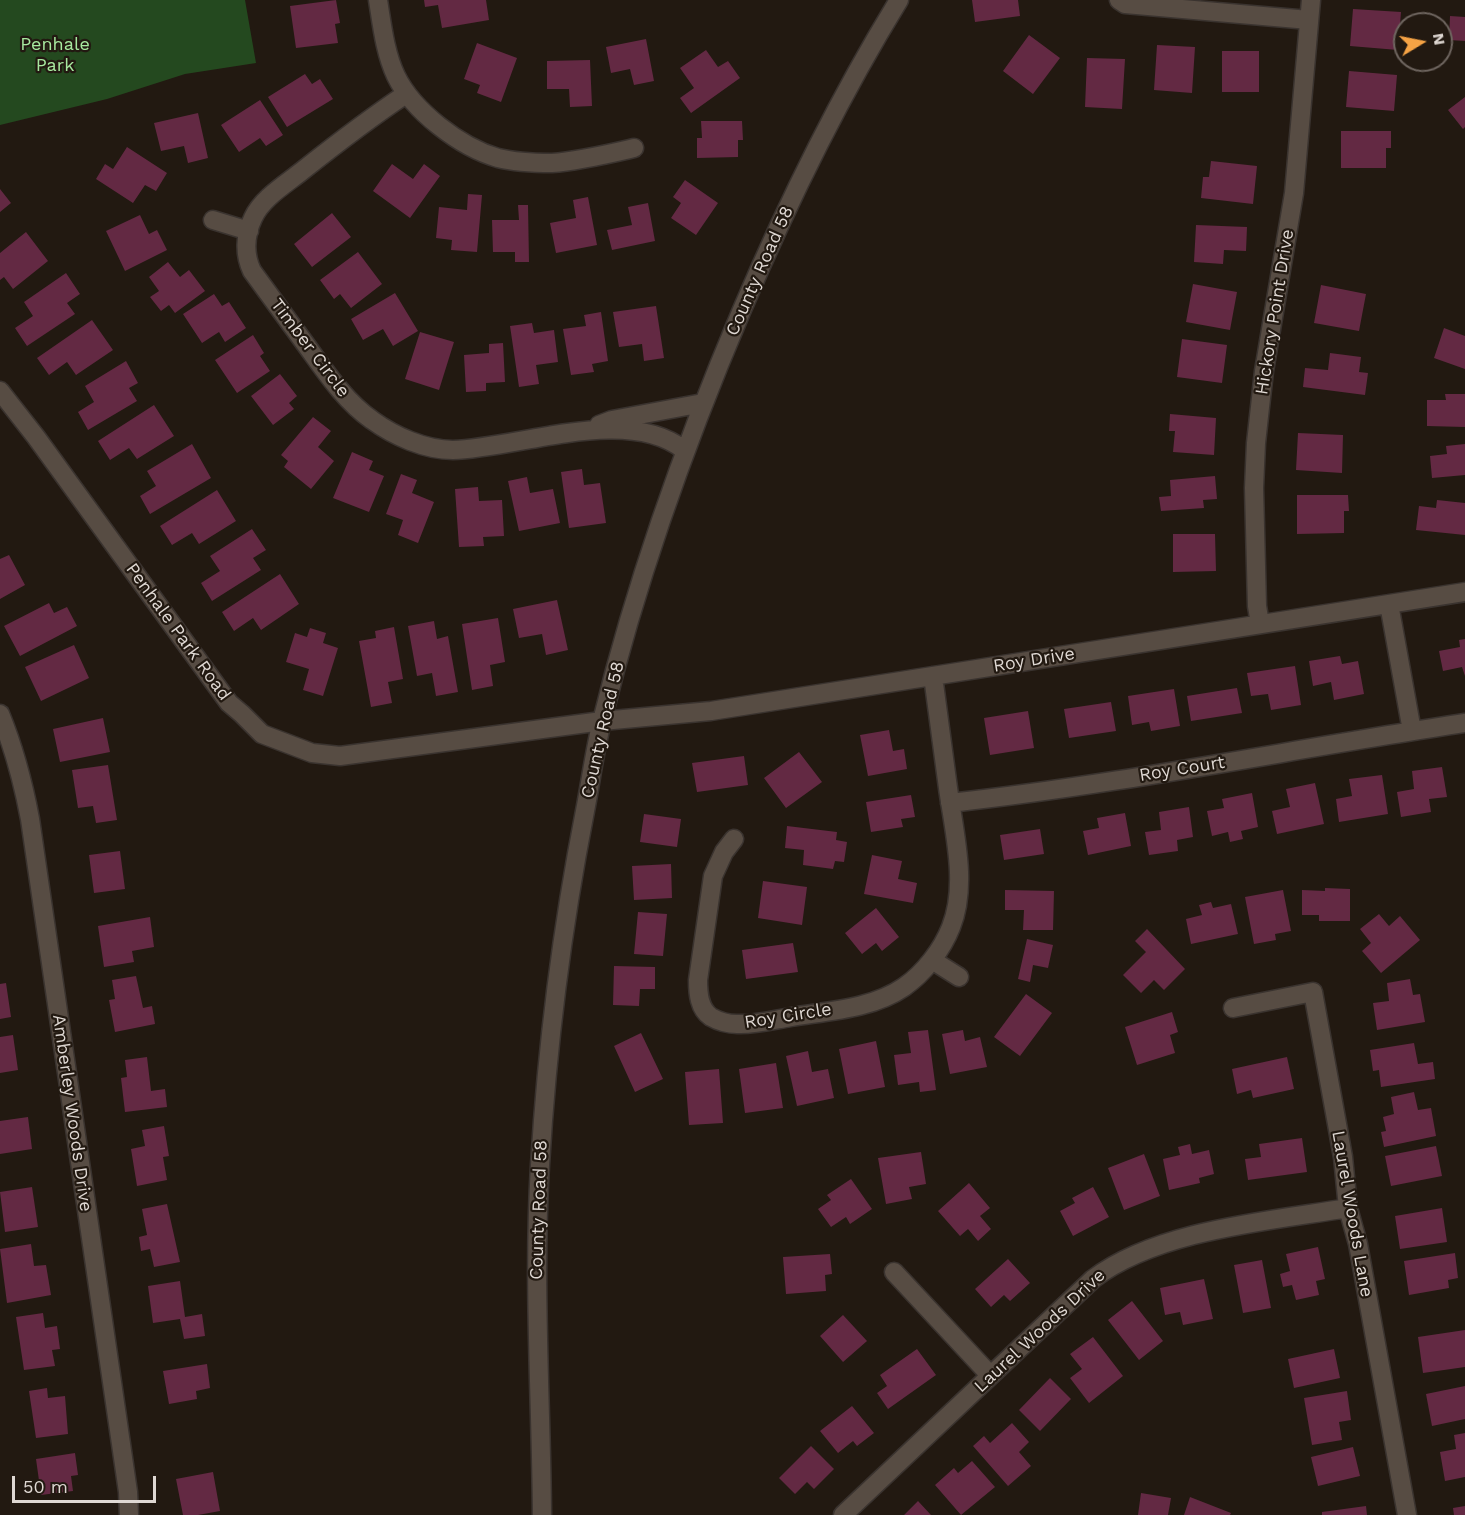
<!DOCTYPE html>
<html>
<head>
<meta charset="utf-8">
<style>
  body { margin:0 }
  #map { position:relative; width:1465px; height:1515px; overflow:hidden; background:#221911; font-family:"Work Sans",sans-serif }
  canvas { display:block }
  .north { position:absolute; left:1393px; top:12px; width:60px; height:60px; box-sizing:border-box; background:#221911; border:2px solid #6e655f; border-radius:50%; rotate:80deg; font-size:16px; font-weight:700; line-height:24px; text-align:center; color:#dfd8d3 }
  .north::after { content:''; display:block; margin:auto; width:21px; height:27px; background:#f5a345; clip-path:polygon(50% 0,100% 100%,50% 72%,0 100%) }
  .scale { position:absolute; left:12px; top:1476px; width:144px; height:27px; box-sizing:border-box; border:3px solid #dfd8d3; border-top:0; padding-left:8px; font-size:18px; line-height:21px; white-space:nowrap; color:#dfd8d3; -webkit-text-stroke:4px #221911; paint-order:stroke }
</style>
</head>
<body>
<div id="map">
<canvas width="1465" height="1515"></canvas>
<div class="north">N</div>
<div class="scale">50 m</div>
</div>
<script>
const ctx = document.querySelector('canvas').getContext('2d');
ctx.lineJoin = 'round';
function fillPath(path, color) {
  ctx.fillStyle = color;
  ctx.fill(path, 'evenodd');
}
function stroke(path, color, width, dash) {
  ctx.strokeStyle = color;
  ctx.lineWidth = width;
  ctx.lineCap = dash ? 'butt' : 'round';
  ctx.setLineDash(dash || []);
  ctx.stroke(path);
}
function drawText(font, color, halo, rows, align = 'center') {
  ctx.font = font + ' "Work Sans",sans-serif';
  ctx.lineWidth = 4.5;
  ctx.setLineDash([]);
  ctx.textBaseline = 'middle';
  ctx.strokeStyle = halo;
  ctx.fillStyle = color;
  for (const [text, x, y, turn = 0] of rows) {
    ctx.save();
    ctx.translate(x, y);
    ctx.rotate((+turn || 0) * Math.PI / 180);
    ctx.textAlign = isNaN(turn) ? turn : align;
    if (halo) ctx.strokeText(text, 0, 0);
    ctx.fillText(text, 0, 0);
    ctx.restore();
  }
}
fillPath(new Path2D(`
  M0,0H245L256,63L185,74L107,99L0,125Z`), '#24491f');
fillPath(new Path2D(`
  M336,0L340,23L335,24L338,43L296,48L290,6Z
  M424,0H486L489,20L442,28L438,5L425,7Z
  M972,0H1018L1020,16L975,22Z
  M1353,9L1401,12L1398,50L1350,46Z
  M1450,16L1465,17V41L1449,40Z
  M1029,35L1060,58L1033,94L1003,71Z
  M646,39L654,81L634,85L630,69L611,73L606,47Z
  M477,43L517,58L501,102L477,93L480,85L464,79Z
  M1157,45L1195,47L1192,93L1154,90Z
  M706,50L718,67L728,61L740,78L691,113L680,98L694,88L680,68Z
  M1222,51H1259V92H1222Z
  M1087,58L1125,59L1122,109L1085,107Z
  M590,60L592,106L570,107L569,89H547V61Z
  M1349,71L1397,75L1394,111L1346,107Z
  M305,74L312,84L320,79L333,99L287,127L268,97Z
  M1465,97V127L1463,129L1448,110Z
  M260,100L283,135L266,146L260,138L239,152L221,125Z
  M198,113L208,158L188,163L184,146L161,151L154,123Z
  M701,121H742L743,140H738V157L697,158V138H702Z
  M1341,131H1391V148H1386V168H1341Z
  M127,147L167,173L156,191L145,185L133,203L96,179L105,164L113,169Z
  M1211,161L1257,166L1253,204L1201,198L1203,177H1209Z
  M392,164L413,179L424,164L440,176L410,218L373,191Z
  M685,180L718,203L696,235L671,218L681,203L673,197Z
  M0,189L11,203L0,212Z
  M468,194L482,195L477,252L451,250L452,240L436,238L439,207L467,210Z
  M588,197L597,245L556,253L550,223L576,218L573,200Z
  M648,203L655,241L612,250L607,230L632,225L628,207Z
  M518,205H528L529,262H515V252H493L492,220H519Z
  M332,213L351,237L312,267L294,244Z
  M140,215L149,234L157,230L167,250L125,271L106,231Z
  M1196,225L1247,227L1246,251L1224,250L1223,264L1194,262Z
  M26,232L48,261L13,289L4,277L0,280V253Z
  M358,252L382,284L351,308L340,294L334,299L320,280Z
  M168,262L180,277L189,270L205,291L175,313L169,305L161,311L150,297L159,291L149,277Z
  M66,273L80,294L67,303L75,314L27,346L15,328L33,316L24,302Z
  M1193,284L1237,292L1230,330L1186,322Z
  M1321,285L1366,294L1359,331L1314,323Z
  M395,293L418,331L393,346L383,329L363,340L351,319Z
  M214,294L222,306L229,302L246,328L225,342L219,332L202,343L183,314Z
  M656,306L664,358L644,361L642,344L619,347L613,312Z
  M601,312L608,361L592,364L594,372L571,375L563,329L586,326L584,315Z
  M92,320L113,350L76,375L67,362L49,375L37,358Z
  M532,323L534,333L554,330L558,362L536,365L539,384L519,387L510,326Z
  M1444,328L1465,336V369L1434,358Z
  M420,332L454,342L439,390L405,379Z
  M253,335L264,353L260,356L270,371L237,393L215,360Z
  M1182,339L1227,345L1222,383L1177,377Z
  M503,343L505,382L486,383V391L466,392L464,355L489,353V344Z
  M1330,353L1361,357L1359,372L1368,373L1365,395L1303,387L1305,368L1328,370Z
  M126,361L138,383L129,388L137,401L88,430L78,412L94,402L85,386Z
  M280,374L297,396L289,403L294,409L273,425L251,396Z
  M1445,394H1465V427L1427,426V400H1446Z
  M154,405L174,436L137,459L129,448L110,460L98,441Z
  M1170,414L1216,418L1214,455L1173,452L1175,431H1169Z
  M313,417L331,431L318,447L334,461L311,489L284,467L288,461L281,455Z
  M1298,433L1343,435L1342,473L1296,470Z
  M192,444L211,478L150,514L140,496L156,486L147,471Z
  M1465,444V475L1432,478L1430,456L1447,454L1446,446Z
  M352,452L373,461L369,470L384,476L369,512L333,498Z
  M582,469L584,485L600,483L606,523L569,528L561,472Z
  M401,474L417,480L412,493L434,502L418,543L398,535L403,520L386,514Z
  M1215,476L1217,499L1203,500L1204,508L1161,511L1159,497L1171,496L1170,480Z
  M527,477L530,493L553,489L560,523L519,531L508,481Z
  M478,487L479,501L502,500L504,536L483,537L484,546L459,547L455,489Z
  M217,490L236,521L199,544L192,533L172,545L160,526Z
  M1297,495H1348L1349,511H1344V533L1297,534Z
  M1437,500L1465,503V535L1416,530L1419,506L1436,508Z
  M252,529L266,550L253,558L261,570L212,601L201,583L220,571L210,556Z
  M1173,534H1215L1216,571L1173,572Z
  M9,555L25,585L0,599V559Z
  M280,574L299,604L261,630L253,618L234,631L222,612Z
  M557,600L568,650L546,655L542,634L519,638L513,609Z
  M49,603L54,613L67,607L77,626L20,656L4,626Z
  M498,618L505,662L490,665L493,686L472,690L462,624Z
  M434,621L437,639L448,636L458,692L436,696L432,673L417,676L408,626Z
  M394,627L403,679L388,682L392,703L371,707L359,641L376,638L375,631Z
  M310,628L326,633L323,643L338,648L323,696L303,690L309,669L286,662L295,633L307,637Z
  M1465,639V676L1462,667L1443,671L1439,651L1460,647L1459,640Z
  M74,645L89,678L41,701L25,667Z
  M1340,656L1342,664L1358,661L1364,694L1334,700L1331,682L1313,686L1309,661Z
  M1295,666L1301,705L1271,710L1268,694L1251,696L1247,673Z
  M1237,688L1242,713L1191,721L1187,696Z
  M1174,689L1180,726L1151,731L1149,722L1132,725L1128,696Z
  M1111,702L1116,731L1069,738L1064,709Z
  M1028,711L1034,748L990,755L984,718Z
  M103,718L110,752L60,762L53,729Z
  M889,730L893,751L904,749L907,769L868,776L860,735Z
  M799,752L822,782L786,808L764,778Z
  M744,756L748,785L697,792L692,763Z
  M108,765L117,820L96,823L93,806L78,808L72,770Z
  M1442,767L1447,797L1429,799L1431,812L1401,817L1397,792L1414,789L1412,771Z
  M1382,775L1388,814L1339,822L1336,799L1352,796L1349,779Z
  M1315,783L1324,824L1277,834L1272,811L1290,807L1286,789Z
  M1252,793L1258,827L1241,831L1243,839L1230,842L1228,832L1212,836L1207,811L1224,808L1222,799Z
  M911,795L915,817L901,819L903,827L871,832L866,802Z
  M1189,807L1193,837L1177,840L1178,851L1149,855L1145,832L1161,830L1159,812Z
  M1125,813L1131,846L1088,855L1083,831L1099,828L1097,818Z
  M644,814L681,819L677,847L640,842Z
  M787,826L837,832L836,840L847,842L844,862L835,861L833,869L803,865L804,850L785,848Z
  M1040,829L1044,854L1004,860L1000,835Z
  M120,851L125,889L94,893L89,855Z
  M872,855L902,861L898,879L917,883L913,903L864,894Z
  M671,864L672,898L634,900L632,866Z
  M763,881L807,887L802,925L758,918Z
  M1325,888L1350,889V921H1319V915H1302V890L1325,891Z
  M1005,890L1054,891L1053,930H1023L1024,910H1005Z
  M1283,890L1291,931L1275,934L1276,940L1254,944L1245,897Z
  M1211,902L1213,908L1231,904L1238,934L1191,944L1186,919L1202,915L1199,905Z
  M876,908L899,937L882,951L876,943L862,954L845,933Z
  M638,912L667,914L663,956L634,954Z
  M1379,914L1389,926L1400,916L1420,940L1381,973L1362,951L1371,943L1360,929Z
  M150,917L154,947L132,951L134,962L104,967L98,926Z
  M1147,929L1185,969L1164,990L1154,980L1141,993L1123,975L1146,952L1135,941Z
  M1027,939L1053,945L1048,968L1033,965L1030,982L1018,979Z
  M793,943L798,972L746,979L742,950Z
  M614,966L655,967V989H640L639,1006L613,1005Z
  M136,976L143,1008L152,1006L155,1024L115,1032L109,1000L115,999L112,980Z
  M1410,979L1413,995L1420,994L1425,1022L1377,1030L1373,1003L1389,1001L1387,983Z
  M6,983L11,1017L0,1019V984Z
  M1026,994L1052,1013L1020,1056L994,1037Z
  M1172,1012L1178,1032L1170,1035L1175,1053L1137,1065L1125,1027Z
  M928,1030L936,1090L920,1092L919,1082L898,1085L894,1055L911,1053L908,1032Z
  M963,1030L965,1041L980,1037L987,1067L950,1074L942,1034Z
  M641,1033L663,1079L635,1092L614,1046Z
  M13,1035L18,1070L0,1073V1037Z
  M876,1041L885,1087L848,1094L839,1049Z
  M1414,1043L1418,1064L1433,1062L1435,1079L1381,1087L1379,1070L1373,1071L1370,1050Z
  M808,1051L812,1072L828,1069L834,1098L797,1106L786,1056Z
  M147,1057L151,1091L165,1089L167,1107L125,1112L121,1078L127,1077L125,1060Z
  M1287,1057L1294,1089L1253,1098L1251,1090L1237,1094L1232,1069Z
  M776,1063L783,1108L745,1113L739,1069Z
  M719,1069L723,1123L689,1125L685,1072Z
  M1414,1092L1418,1110L1431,1108L1436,1136L1384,1147L1381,1132L1386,1131L1383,1117L1394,1114L1391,1097Z
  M28,1117L32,1149L0,1154V1121Z
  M164,1126L169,1156L163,1157L167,1180L137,1186L131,1149L145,1146L142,1130Z
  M1302,1138L1307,1172L1248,1180L1245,1159L1261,1157L1259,1144Z
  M1190,1144L1192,1154L1209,1150L1214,1174L1199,1178L1200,1183L1169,1190L1163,1159L1180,1155L1178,1147Z
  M1436,1146L1442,1176L1391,1186L1385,1156Z
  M921,1152L926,1184L909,1187L912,1199L886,1204L878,1158Z
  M1144,1154L1160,1196L1124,1210L1108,1168Z
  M851,1179L872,1209L850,1224L846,1217L831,1227L818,1209L831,1200L827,1195Z
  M969,1183L990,1208L980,1216L991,1229L978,1241L968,1229L960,1236L938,1211Z
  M32,1187L38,1227L5,1232L0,1192Z
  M1093,1187L1109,1217L1073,1236L1060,1211L1075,1203L1072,1198Z
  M167,1204L180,1262L154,1267L150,1249L141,1251L139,1237L147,1235L142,1209Z
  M1442,1208L1447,1242L1400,1249L1395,1216Z
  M31,1244L34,1266L46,1265L51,1295L7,1303L0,1249Z
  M1318,1247L1325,1279L1316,1281L1319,1295L1296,1300L1292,1285L1283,1287L1280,1274L1290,1271L1286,1254Z
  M1455,1253L1458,1278L1448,1280L1449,1288L1409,1295L1404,1261Z
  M830,1254L832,1274L825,1275L826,1291L786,1294L783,1257Z
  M1008,1259L1030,1283L1010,1301L1004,1295L991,1307L975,1289Z
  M1262,1260L1271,1308L1243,1313L1234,1265Z
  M1204,1279L1213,1319L1183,1325L1180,1312L1165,1315L1160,1288Z
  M180,1281L185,1317L202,1314L205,1336L184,1339L180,1319L153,1323L148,1286Z
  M1132,1301L1163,1341L1139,1360L1108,1320Z
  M43,1313L45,1328L57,1326L60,1349L52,1350L55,1366L24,1370L16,1317Z
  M843,1315L867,1341L843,1362L820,1336Z
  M1465,1330V1367L1423,1373L1418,1337Z
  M1093,1337L1123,1376L1089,1403L1070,1378L1082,1369L1070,1354Z
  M917,1349L936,1375L888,1409L877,1393L887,1386L880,1375Z
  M1334,1349L1340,1378L1294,1388L1288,1359Z
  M207,1364L210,1388L196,1391L197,1399L169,1404L163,1371Z
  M1050,1378L1071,1399L1040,1431L1019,1410Z
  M1465,1386V1419L1432,1426L1426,1394Z
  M47,1388L48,1398L65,1396L68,1434L36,1438L29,1391Z
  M1347,1391L1351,1420L1339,1422L1342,1440L1312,1445L1304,1398Z
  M852,1406L874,1433L857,1446L853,1441L838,1453L820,1431Z
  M1012,1423L1029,1442L1019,1452L1031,1466L1008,1486L973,1446L984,1436L990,1443Z
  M1465,1433V1477L1445,1481L1440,1452L1456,1449L1454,1435Z
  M811,1446L834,1469L814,1489L807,1482L795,1494L779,1478Z
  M1353,1447L1360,1476L1318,1486L1311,1457Z
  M75,1453L78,1475L71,1476L73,1491L41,1495L36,1459Z
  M972,1461L995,1487L961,1515L935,1485L954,1468L958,1473Z
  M213,1472L220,1511L198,1515H183L176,1479Z
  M1141,1493L1171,1498L1168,1515H1138Z
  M1190,1497L1231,1513L1230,1515H1184Z
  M918,1501L931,1515H904Z
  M1366,1506L1367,1515H1322V1512Z
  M1465,1506V1515H1454L1453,1508Z`), '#632943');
const minor = new Path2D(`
  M378,0C382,25 385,53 396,76C413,111 460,147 498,158C514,162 535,163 552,163C579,161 608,154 634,148
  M1119,0L1125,4L1309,20
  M406,94C370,118 336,144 302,171C286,184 262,198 253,218C245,235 244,254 252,271C271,297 290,323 309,349C327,374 346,402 372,420C394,436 425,450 453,450C520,448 627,405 684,450
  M213,220L249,231
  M0,391L36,437L229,703L242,714L262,734L312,753L340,756L602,721L711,711L1465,592
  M599,425L612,420L703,403
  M1389,604L1412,731
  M1260,624L1257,606L1254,488L1256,443L1264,371L1294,193L1311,0
  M0,714C14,748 23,782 30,819L128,1492L129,1515
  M950,803C1123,784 1293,749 1465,723
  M734,839L724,852L713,876L698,980C698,993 699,1009 711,1017C718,1021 728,1024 737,1024C755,1025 773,1020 791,1017C828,1011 872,1009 904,987C924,973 942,950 951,927C968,885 954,832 948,788C943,751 938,713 933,676
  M932,960L959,977
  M1233,1008L1313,992L1343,1157L1348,1208L1358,1244L1407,1515
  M894,1272L990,1375
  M542,1515C541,1398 533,1283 540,1165C547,1046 562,928 585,811C591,780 595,748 603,717C637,578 685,444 741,312C787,204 838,99 899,0
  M843,1515L1093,1279C1157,1230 1269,1221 1348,1208`);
stroke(minor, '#3a332f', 21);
stroke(minor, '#574c43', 18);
drawText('18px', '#a7e99f', '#221911', [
  ["Penhale",55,45],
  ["Park",55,66]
]);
drawText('18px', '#dfd8d3', '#221911', [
  ["County Road 58",760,271,-66],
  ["Hickory Point Drive",1275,312,-81],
  ["Timber Circle",310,348,53],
  ["Penhale Park Road",178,632,54],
  ["Roy Drive",1034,660,-9],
  ["County Road 58",603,730,-77],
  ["Roy Court",1182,769,-9],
  ["Roy Circle",788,1016,-9],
  ["Amberley Woods Drive",72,1113,82],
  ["County Road 58",539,1210,-88],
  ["Laurel Woods Lane",1352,1214,80],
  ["Laurel Woods Drive",1040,1331,-43]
]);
</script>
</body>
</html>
